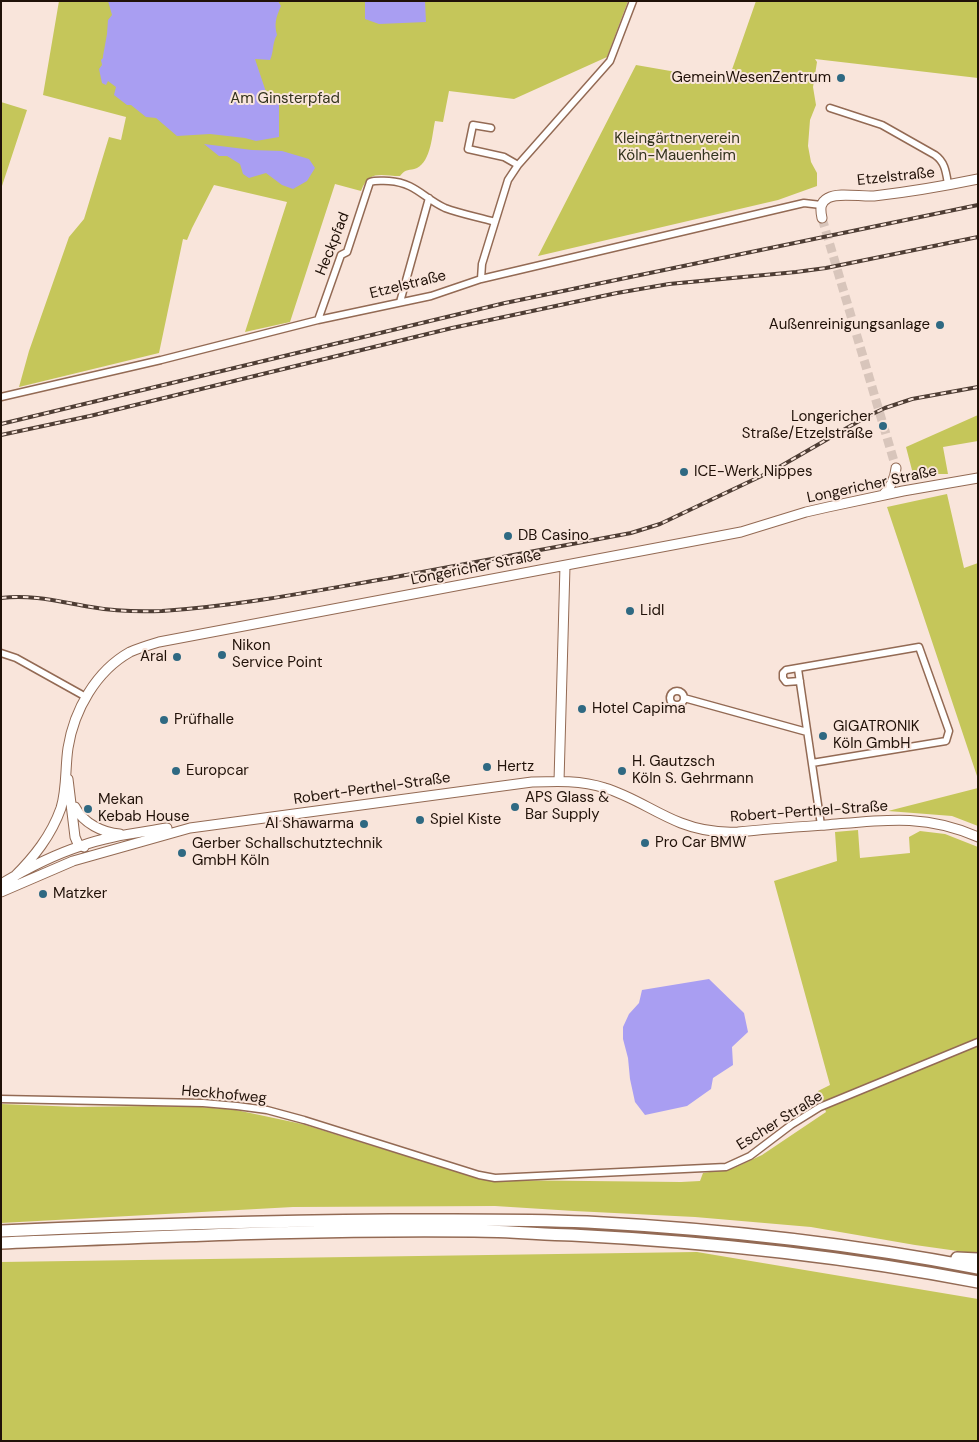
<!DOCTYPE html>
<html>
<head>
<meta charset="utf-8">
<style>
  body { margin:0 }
  #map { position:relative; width:979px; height:1442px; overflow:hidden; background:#f9e5db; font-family:"DM Sans",sans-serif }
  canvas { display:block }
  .frame { position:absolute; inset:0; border:2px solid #201108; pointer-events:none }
</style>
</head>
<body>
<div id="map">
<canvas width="979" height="1442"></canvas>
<div class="frame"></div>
</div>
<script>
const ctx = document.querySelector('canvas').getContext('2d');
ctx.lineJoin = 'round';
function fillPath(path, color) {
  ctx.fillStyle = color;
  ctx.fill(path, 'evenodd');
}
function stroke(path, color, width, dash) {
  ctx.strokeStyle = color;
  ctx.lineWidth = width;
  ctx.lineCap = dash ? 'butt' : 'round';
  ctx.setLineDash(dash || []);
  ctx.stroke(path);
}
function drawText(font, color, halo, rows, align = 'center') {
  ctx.font = font + ' "DM Sans",sans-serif';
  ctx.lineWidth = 4;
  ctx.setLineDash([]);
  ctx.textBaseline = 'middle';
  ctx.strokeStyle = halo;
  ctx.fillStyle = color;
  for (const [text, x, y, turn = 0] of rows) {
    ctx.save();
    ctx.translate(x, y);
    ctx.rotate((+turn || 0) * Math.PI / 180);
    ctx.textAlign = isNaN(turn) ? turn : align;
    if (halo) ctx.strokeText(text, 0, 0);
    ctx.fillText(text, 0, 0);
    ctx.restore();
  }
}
fillPath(new Path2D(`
  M59,1H628L607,57L514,99L449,91L443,122L435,121C432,135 431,161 417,168C409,171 406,168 400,176C382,176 369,169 361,191L335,184L290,322L245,332L287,202L214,185L192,228L187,240L183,239L159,353L19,387L29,351L69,237L84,219L109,137L121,140L126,117L43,95Z
  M756,1H978V78L815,59L817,62L813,87L816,105L810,120L808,146L811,162L817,173V186L778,200L538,256L636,65L728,81Z
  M1,102L27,110L1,189Z
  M978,415V441L943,447L948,474H913L906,447Z
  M947,494L964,568L978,563V779L887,507Z
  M978,788V826L952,816L888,811Z
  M858,830L860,858L910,853L909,837L920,831L945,834L978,847V1252L972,1253L915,1245L811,1227L695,1217L574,1211L495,1206L293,1207L1,1223V1104L78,1107L149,1106L201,1107L236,1110L302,1124L477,1178L495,1180L681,1182L700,1181L703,1173L734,1168L762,1155L826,1112L818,1091L830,1085L774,881L837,861L835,832Z
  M697,1252L978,1299V1441H1V1262Z`), '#c5c65a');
fillPath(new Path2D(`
  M108,1H278L281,6C276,17 274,24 277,35C272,43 274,52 270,60L255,59L267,95H270L273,98L271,99L272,103H279V137L256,141L245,138L210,134L177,136L156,118L146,117L131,105H127L114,95L116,87L108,81L106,85L102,83L99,69L102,65L101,60L103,58V56L107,34L108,20L112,15Z
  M365,1H425L426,22L379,24L365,19Z
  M204,144L252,150L282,151L309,159L315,168L307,181L293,189L282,185L266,173L249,178L243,174L240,164L227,156H219Z
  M709,979L744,1013L748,1032L732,1047L733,1065L713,1078L711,1089L687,1106L645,1115L635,1102L630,1079L628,1058L623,1039V1027L629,1014L639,1003L642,990Z`), '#a99ef2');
stroke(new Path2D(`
  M822,218L896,468`), '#d8c5bb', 9, [9, 4.5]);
const street = new Path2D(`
  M830,108L882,125L935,155C945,162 946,172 948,184
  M491,128L473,125L468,149L504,157L518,165
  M481,279L482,264L508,180L518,165L610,61L633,1
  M400,302L429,198
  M318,320L341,255L347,252L370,182C376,180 382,181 389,181C416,183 423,198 445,208C461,214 478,217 495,222
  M1,397L161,360L318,320L431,296L481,279L804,203L821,205
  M1,653L16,658L86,697
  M798,669L821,825
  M800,681L786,682L783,678V673L786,670L919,647L949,731L946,741L812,763
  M670 698a7 7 0 1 1 14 0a7 7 0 1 1-14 0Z
  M684,698L807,732
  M1,1099L203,1103L237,1106L267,1110L304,1120L479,1175L495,1178L726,1167L750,1156L791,1125L820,1107L978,1042`);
const secondary = new Path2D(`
  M822,218C820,209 820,202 828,198C838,192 862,197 874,196C909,192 944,186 978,179
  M883,495C890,487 895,480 896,468
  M68,779L75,837L78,844L84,847
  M559,781L565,566
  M75,807C83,823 103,833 120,834
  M14,877C34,857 51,836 61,808C67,789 65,768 68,748C74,710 96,671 130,652C139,648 149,645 159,642L741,532L806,512L828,507L903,491L978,478
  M1,884C26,869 53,855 81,846C108,836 138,833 167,828
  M1,892L73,861L190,828L532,782C557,781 581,780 605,788C632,796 655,813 681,823C699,830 719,833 738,832C767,829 797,827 826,825C882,820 925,813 978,837`);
const highway = new Path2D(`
  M1,1231C131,1225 260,1221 390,1220C456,1220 521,1219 587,1222C718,1229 849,1243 978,1268
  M1,1243C159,1237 316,1229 474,1231C507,1231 539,1234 572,1235C709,1242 843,1256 978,1282
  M957,1258L978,1259`);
stroke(street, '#936a54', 9);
stroke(secondary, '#936a54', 11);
stroke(highway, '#936a54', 14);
stroke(street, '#fff', 6);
stroke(secondary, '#fff', 9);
stroke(highway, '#fff', 11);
const rail = new Path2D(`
  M1,424L505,303L978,205
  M1,435L90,416L452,328L617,293L669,284L796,272L826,268L978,237
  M1,598C32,594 61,602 91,607C114,611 138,612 162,611C239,606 314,591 390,578C470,563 551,548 631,533L660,524L774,470L866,417L885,408L912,399L978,387`);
stroke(rail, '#4e3d34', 4);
stroke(rail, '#f9e5db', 2, [5.5]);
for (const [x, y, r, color] of [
  [841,78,5,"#2f6982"],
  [940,325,5,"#2f6982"],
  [883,426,5,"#2f6982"],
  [684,472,5,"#2f6982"],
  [508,536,5,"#2f6982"],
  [630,611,5,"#2f6982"],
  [222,655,5,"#2f6982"],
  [177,657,5,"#2f6982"],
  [582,709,5,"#2f6982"],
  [164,720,5,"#2f6982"],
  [823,736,5,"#2f6982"],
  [487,767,5,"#2f6982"],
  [176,771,5,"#2f6982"],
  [622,771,5,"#2f6982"],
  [515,807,5,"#2f6982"],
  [88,809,5,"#2f6982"],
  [420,820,5,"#2f6982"],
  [364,824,5,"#2f6982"],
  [645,843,5,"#2f6982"],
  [182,853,5,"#2f6982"],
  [43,894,5,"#2f6982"]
]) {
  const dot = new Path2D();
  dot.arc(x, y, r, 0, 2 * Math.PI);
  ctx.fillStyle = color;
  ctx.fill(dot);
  stroke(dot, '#f9e5db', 2);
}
drawText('15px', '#201108', '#f9e5db', [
  ["GemeinWesenZentrum",831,78,"right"],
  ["Außenreinigungsanlage",930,325,"right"],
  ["Longericher",873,417,"right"],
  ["Straße/Etzelstraße",873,434,"right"],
  ["ICE-Werk Nippes",694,472],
  ["DB Casino",518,536],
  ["Lidl",640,611],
  ["Nikon",232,646],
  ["Service Point",232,663],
  ["Aral",167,657,"right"],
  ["Hotel Capima",592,709],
  ["Prüfhalle",174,720],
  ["GIGATRONIK",833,727],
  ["Köln GmbH",833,744],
  ["H. Gautzsch",632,762],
  ["Köln S. Gehrmann",632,779],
  ["Hertz",497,767],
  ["Europcar",186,771],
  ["APS Glass &",525,798],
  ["Bar Supply",525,815],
  ["Mekan",98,800],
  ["Kebab House",98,817],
  ["Spiel Kiste",430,820],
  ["Al Shawarma",354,824,"right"],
  ["Pro Car BMW",655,843],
  ["Gerber Schallschutztechnik",192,844],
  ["GmbH Köln",192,861],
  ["Matzker",53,894]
], 'left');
drawText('15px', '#33331d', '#f9e5db', [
  ["Am Ginsterpfad",285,99],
  ["Kleingärtnerverein",677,139],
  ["Köln-Mauenheim",677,156]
]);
drawText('15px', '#201108', '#f9e5db', [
  ["Etzelstraße",896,177,-6],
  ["Heckpfad",333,244,-68],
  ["Etzelstraße",408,285,-14],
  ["Longericher Straße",872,485,-12],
  ["Longericher Straße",476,568,-11],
  ["Robert-Perthel-Straße",372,789,-8],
  ["Robert-Perthel-Straße",809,812,-4],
  ["Heckhofweg",224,1095,5],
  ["Escher Straße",780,1121,-32]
]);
</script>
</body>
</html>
